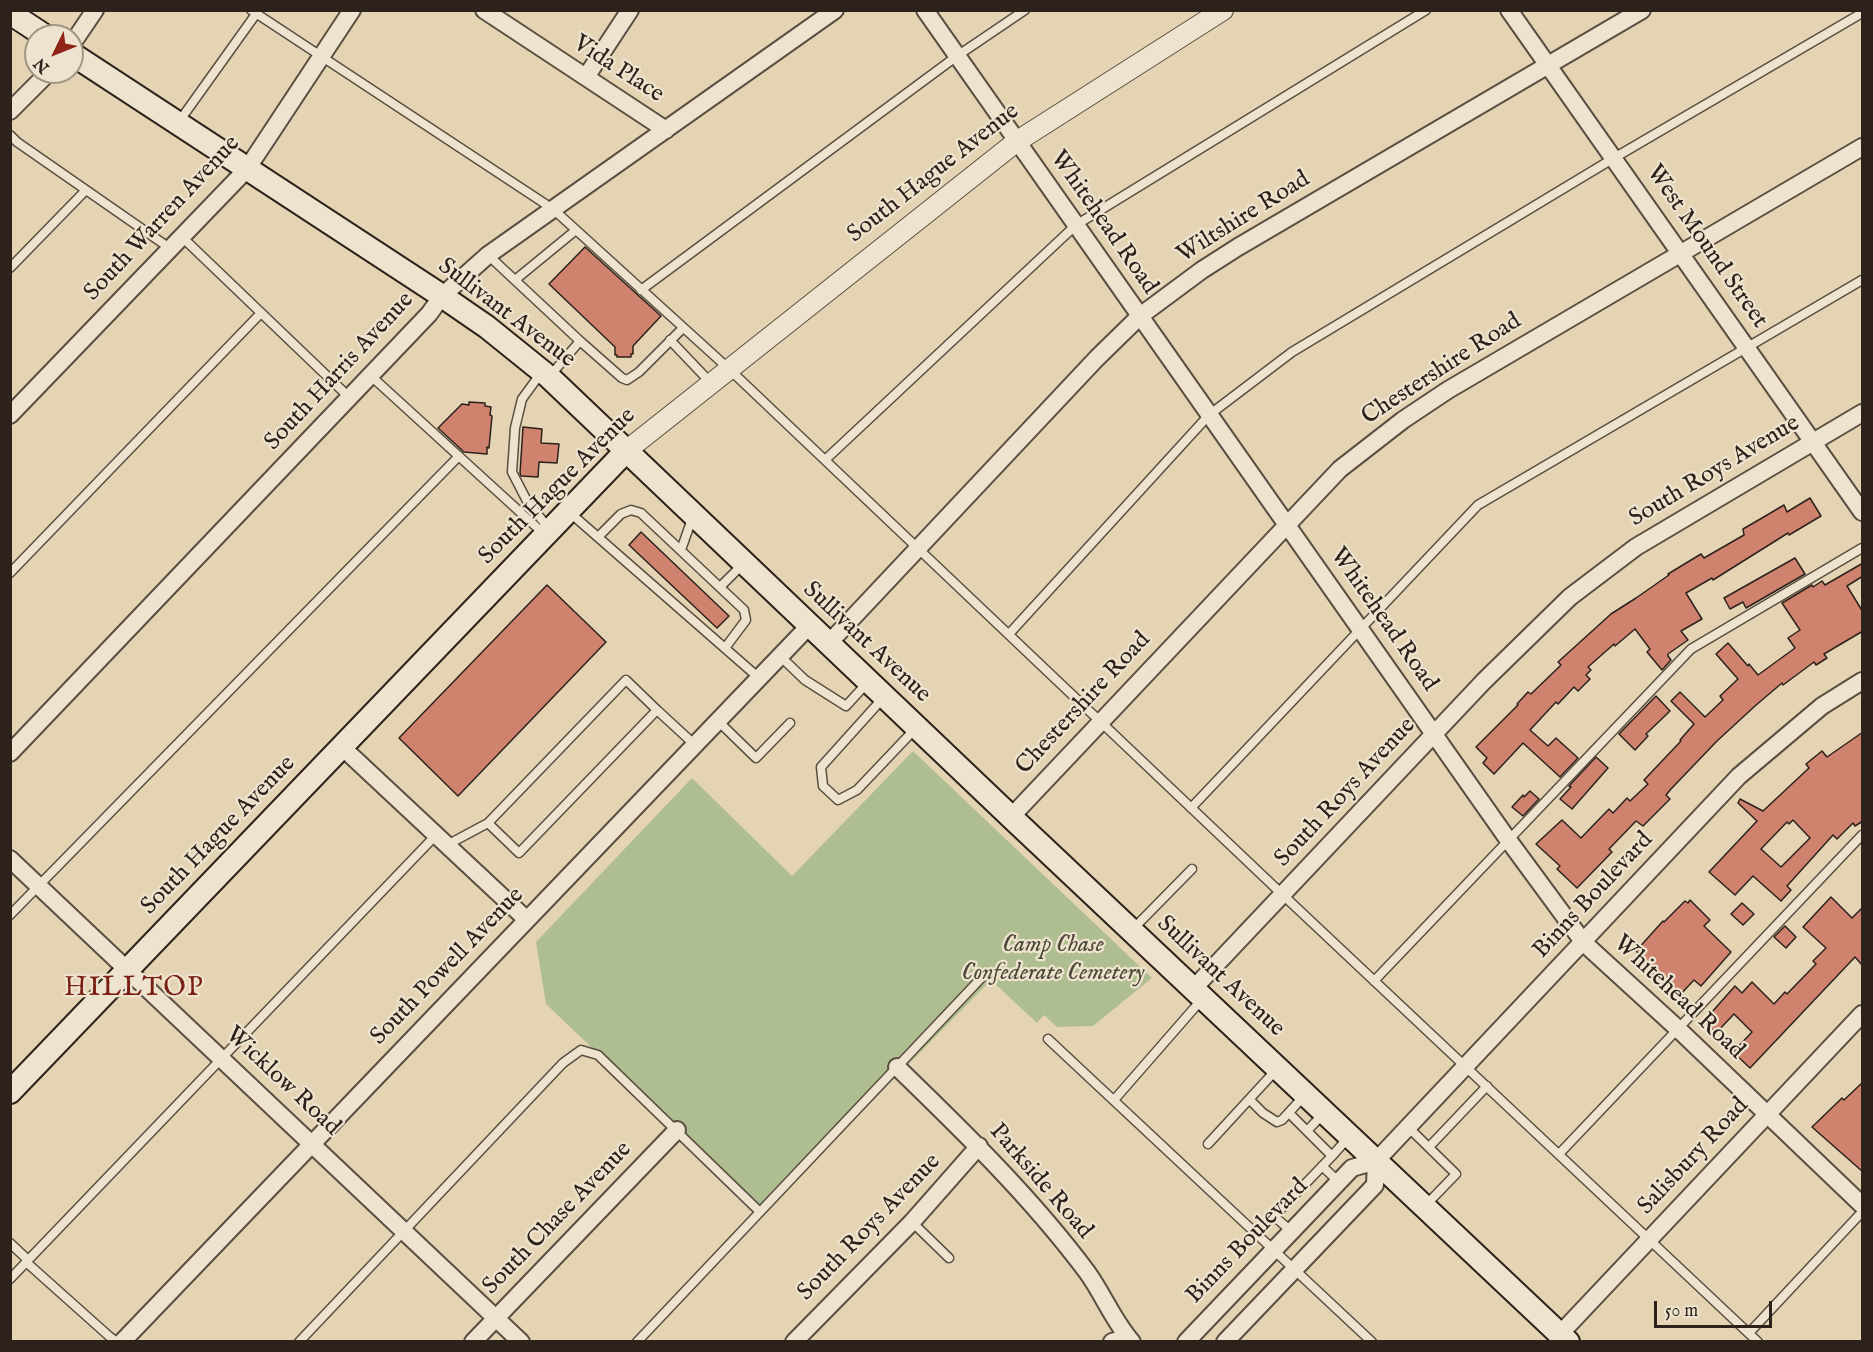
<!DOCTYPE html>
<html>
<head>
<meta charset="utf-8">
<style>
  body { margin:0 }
  #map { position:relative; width:1873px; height:1352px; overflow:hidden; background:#e5d4b4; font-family:"IM FELL English",serif }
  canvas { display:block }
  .frame { position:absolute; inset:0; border:12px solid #2c221b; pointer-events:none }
  .north { position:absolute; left:24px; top:24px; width:60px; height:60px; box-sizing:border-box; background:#eee3ce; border:2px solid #a09686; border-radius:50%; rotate:227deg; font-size:16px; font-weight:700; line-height:24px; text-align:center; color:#2c221b }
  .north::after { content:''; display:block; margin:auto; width:21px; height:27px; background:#8f2418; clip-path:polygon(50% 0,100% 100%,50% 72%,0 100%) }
  .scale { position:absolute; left:1654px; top:1301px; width:118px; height:27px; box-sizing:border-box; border:3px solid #2c221b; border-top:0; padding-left:8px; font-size:18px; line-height:21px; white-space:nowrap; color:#2c221b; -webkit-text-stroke:4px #eee3ce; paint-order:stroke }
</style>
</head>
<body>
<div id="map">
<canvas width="1873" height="1352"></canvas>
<div class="frame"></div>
<div class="north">N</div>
<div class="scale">50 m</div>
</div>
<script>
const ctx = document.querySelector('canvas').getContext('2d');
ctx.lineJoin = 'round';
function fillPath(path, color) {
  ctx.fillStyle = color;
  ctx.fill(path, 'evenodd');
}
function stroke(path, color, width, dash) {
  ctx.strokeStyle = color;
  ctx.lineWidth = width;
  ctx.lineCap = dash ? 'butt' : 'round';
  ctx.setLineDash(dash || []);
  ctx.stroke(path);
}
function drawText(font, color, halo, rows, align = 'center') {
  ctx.font = font + ' "IM FELL English",serif';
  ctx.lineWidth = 4.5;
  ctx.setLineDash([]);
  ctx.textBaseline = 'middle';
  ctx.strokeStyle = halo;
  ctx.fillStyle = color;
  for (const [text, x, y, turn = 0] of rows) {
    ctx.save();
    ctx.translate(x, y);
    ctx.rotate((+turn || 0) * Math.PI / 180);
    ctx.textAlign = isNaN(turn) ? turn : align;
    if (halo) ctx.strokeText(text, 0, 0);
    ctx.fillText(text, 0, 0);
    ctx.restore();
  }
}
fillPath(new Path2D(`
  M913,751L1152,978L1093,1026L1057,1027L1044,1015L1037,1023L991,980L764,1212L546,1004L536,942L692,778L792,876Z`), '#afbe91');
const building = new Path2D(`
  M585,247L661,316L633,346V354H631V357H617V355H615V347L549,284Z
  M469,402L485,403V406L491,407L490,415L492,416L489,448L487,447V454L464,452L438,428L462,404L469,405Z
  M523,427L542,429L541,443L559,444L557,463L539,462L538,477L521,476L520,473Z
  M1810,498L1821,516L1789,535L1788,533L1713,580L1712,578L1686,593L1702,619L1681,631L1688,640L1668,654V656L1671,660L1662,670L1647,652L1650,649L1635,629L1615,646L1614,644L1588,667L1591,670L1586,675L1590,679L1578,691L1574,687L1558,704L1556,702L1530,730L1548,746L1556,738L1578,758L1560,777L1523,743L1494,774L1483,763L1487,758L1476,747L1518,705L1517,704L1528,692L1531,694L1561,665L1558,662L1611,614L1636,598L1669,575L1668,574L1701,554L1704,558L1744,535L1743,529L1762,518L1784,505L1787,512Z
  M641,532L729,616L717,628L629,545Z
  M1795,558L1805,574L1746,608L1743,602L1730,609L1724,598Z
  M1863,563V576L1847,586L1863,612V631L1824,654L1827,658L1816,665L1814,662L1783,685L1782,683L1755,706L1717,741L1671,789L1666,795L1670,799L1643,826L1636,821L1609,849L1612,852L1577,888L1557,869L1560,866L1536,844L1562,820L1581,838L1609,809L1613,813L1627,798L1630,801L1648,784L1644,780L1681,741L1680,740L1694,724L1671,701L1680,692L1705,717L1723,700L1720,696L1738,679L1716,654L1728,643L1748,666L1749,664L1758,675L1795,648L1788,638L1800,630L1782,603L1812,585L1813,587L1822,581L1825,585Z
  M547,585L606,642L458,796L399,738Z
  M1656,696L1670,711L1646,734L1648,736L1635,750L1619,734Z
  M1863,732V821L1855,826L1853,823L1837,839L1833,835L1787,886L1791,890L1781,901L1753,876L1735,895L1709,872L1757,821L1738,803L1740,799L1763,811L1809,768L1806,764L1822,751L1827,757ZM1793,820L1810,838L1781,867L1761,849L1787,822L1789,824Z
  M1596,757L1608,768L1572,809L1560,799L1571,787L1569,786Z
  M1530,791L1539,799L1523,816L1512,807L1523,795L1524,797Z
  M1831,897L1852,918L1863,907V966L1855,957L1750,1068L1733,1052L1752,1032L1734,1014L1716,1033L1704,1021L1735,986L1742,993L1752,982L1774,1004L1785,992L1787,994L1816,964L1813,961L1826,948L1803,927Z
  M1690,900L1710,920L1704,926L1731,952L1701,986L1694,980L1678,997L1635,958L1639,954L1636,951L1663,921L1664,922L1685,901L1688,903Z
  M1742,903L1754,914L1743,925L1731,914Z
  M1785,926L1796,937L1786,948L1774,937Z
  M1863,1082V1172L1812,1127L1842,1098L1844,1100Z`);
fillPath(building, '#cf826e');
stroke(building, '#2c221b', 1.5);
const service = new Path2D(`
  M251,10L553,209L729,369L1283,895L1758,1342
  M178,123L256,14
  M10,135L17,142L171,249
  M182,237L350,398
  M488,255L580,341L549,377
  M10,268L86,190
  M515,280L576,230
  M641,290L957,56L1025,10
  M670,340L711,383
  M580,341L622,378L627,380L639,372L683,328
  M541,373L522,399L515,428L512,472L527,501L550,530
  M371,376L543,533
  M825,460L1076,225L1426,10
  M568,511L759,678
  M598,537L621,514L631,510L641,513L744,610L746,620L725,648
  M681,550L693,516
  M10,573L261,313
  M721,586L743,564
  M1009,634L1209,415L1292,352L1614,158L1862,13
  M781,657L805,680L846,706L868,682
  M884,697L821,767L823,786L838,800L857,790L915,729
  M657,710L695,745
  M718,721L756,758L790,723
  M1191,808L1478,505L1862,280
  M447,845L488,823L519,853L657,710L626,680L488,823
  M10,915L459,456
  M1132,930L1192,869
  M1374,981L1691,649L1862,548
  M1048,1039L1372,1342
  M1114,1100L1203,998
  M1250,1100L1263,1113L1277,1122L1282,1120L1305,1095
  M1408,1127L1456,1174L1425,1206
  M1307,1131L1323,1114
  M1208,1144L1277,1069
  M1429,1147L1487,1086
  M1559,1154L1862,835
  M1332,1156L1348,1138
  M1322,1166L1339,1182
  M1274,1216L1292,1232
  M912,1222L949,1258
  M1258,1233L1332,1156L1289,1113
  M10,1243L28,1260
  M26,1262L110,1337L117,1342
  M10,1279L436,835
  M1749,1333L1862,1212
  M299,1342L563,1063L581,1050L598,1055L760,1212
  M637,1342L985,974`);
const minor = new Path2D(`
  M484,10L666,130
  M925,10L1509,841L1584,943L1677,1028L1862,1205
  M1509,10L1862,512
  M72,44L95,10
  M586,77L630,10
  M10,111L49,72
  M10,415L247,169L352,10
  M828,644L1097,358L1140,316L1202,270L1238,247L1642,10
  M342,747L526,919
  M10,753L429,314L442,296L488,255L835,10
  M1011,817L1340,469L1403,420L1448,390L1862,147
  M10,859L521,1342
  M1193,989L1484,681L1570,597L1636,547L1862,413
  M897,1067C964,1132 1031,1197 1087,1272C1103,1294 1114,1322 1132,1342
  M1560,1334L1862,1014
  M122,1342L809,626
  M473,1342L677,1130
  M794,1342L912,1222L979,1146
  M1112,1342L1128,1337
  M1186,1342L1352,1168L1376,1161L1739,776L1822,706L1862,681
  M1225,1342L1375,1185L1376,1161`);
const tertiary = new Path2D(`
  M626,451L1016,142L1223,10`);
const secondary = new Path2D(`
  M10,13L45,36
  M72,54L442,296L487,327L549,377L1011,817L1568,1342
  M10,1092L626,451`);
stroke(service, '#5a4e41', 11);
stroke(minor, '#5a4e41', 20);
stroke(tertiary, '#5a4e41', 22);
stroke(secondary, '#2c221b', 26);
stroke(service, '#eee3ce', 8);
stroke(minor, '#eee3ce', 16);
stroke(tertiary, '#eee3ce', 20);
stroke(secondary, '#eee3ce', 22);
drawText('24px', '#2c221b', '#eee3ce', [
  ["Vida Place",618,70,33],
  ["South Hague Avenue",934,174,-38],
  ["Wiltshire Road",1244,218,-32],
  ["South Warren Avenue",163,219,-47],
  ["Whitehead Road",1103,223,55],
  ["West Mound Street",1706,247,55],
  ["Sullivant Avenue",506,314,37],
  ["Chestershire Road",1442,370,-33],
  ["South Harris Avenue",340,372,-47],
  ["South Roys Avenue",1715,472,-31],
  ["South Hague Avenue",558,487,-45],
  ["Whitehead Road",1383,620,55],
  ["Sullivant Avenue",866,643,43],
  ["Chestershire Road",1084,704,-47],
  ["South Roys Avenue",1346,793,-47],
  ["South Hague Avenue",219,836,-46],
  ["Binns Boulevard",1594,896,-47],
  ["South Powell Avenue",448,967,-46],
  ["Sullivant Avenue",1220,977,43],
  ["Whitehead Road",1678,998,43],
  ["Wicklow Road",282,1082,43],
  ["Salisbury Road",1694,1157,-47],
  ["Parkside Road",1040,1182,49],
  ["South Chase Avenue",558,1219,-46],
  ["South Roys Avenue",870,1228,-46],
  ["Binns Boulevard",1248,1242,-46]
]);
drawText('italic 24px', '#4d4938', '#eee3ce', [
  ["Camp Chase",1053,946],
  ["Confederate Cemetery",1053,974]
]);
ctx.letterSpacing = '1.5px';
drawText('27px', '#7a1f14', '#eee3ce', [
  ["HILLTOP",134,989]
]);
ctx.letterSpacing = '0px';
</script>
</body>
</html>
